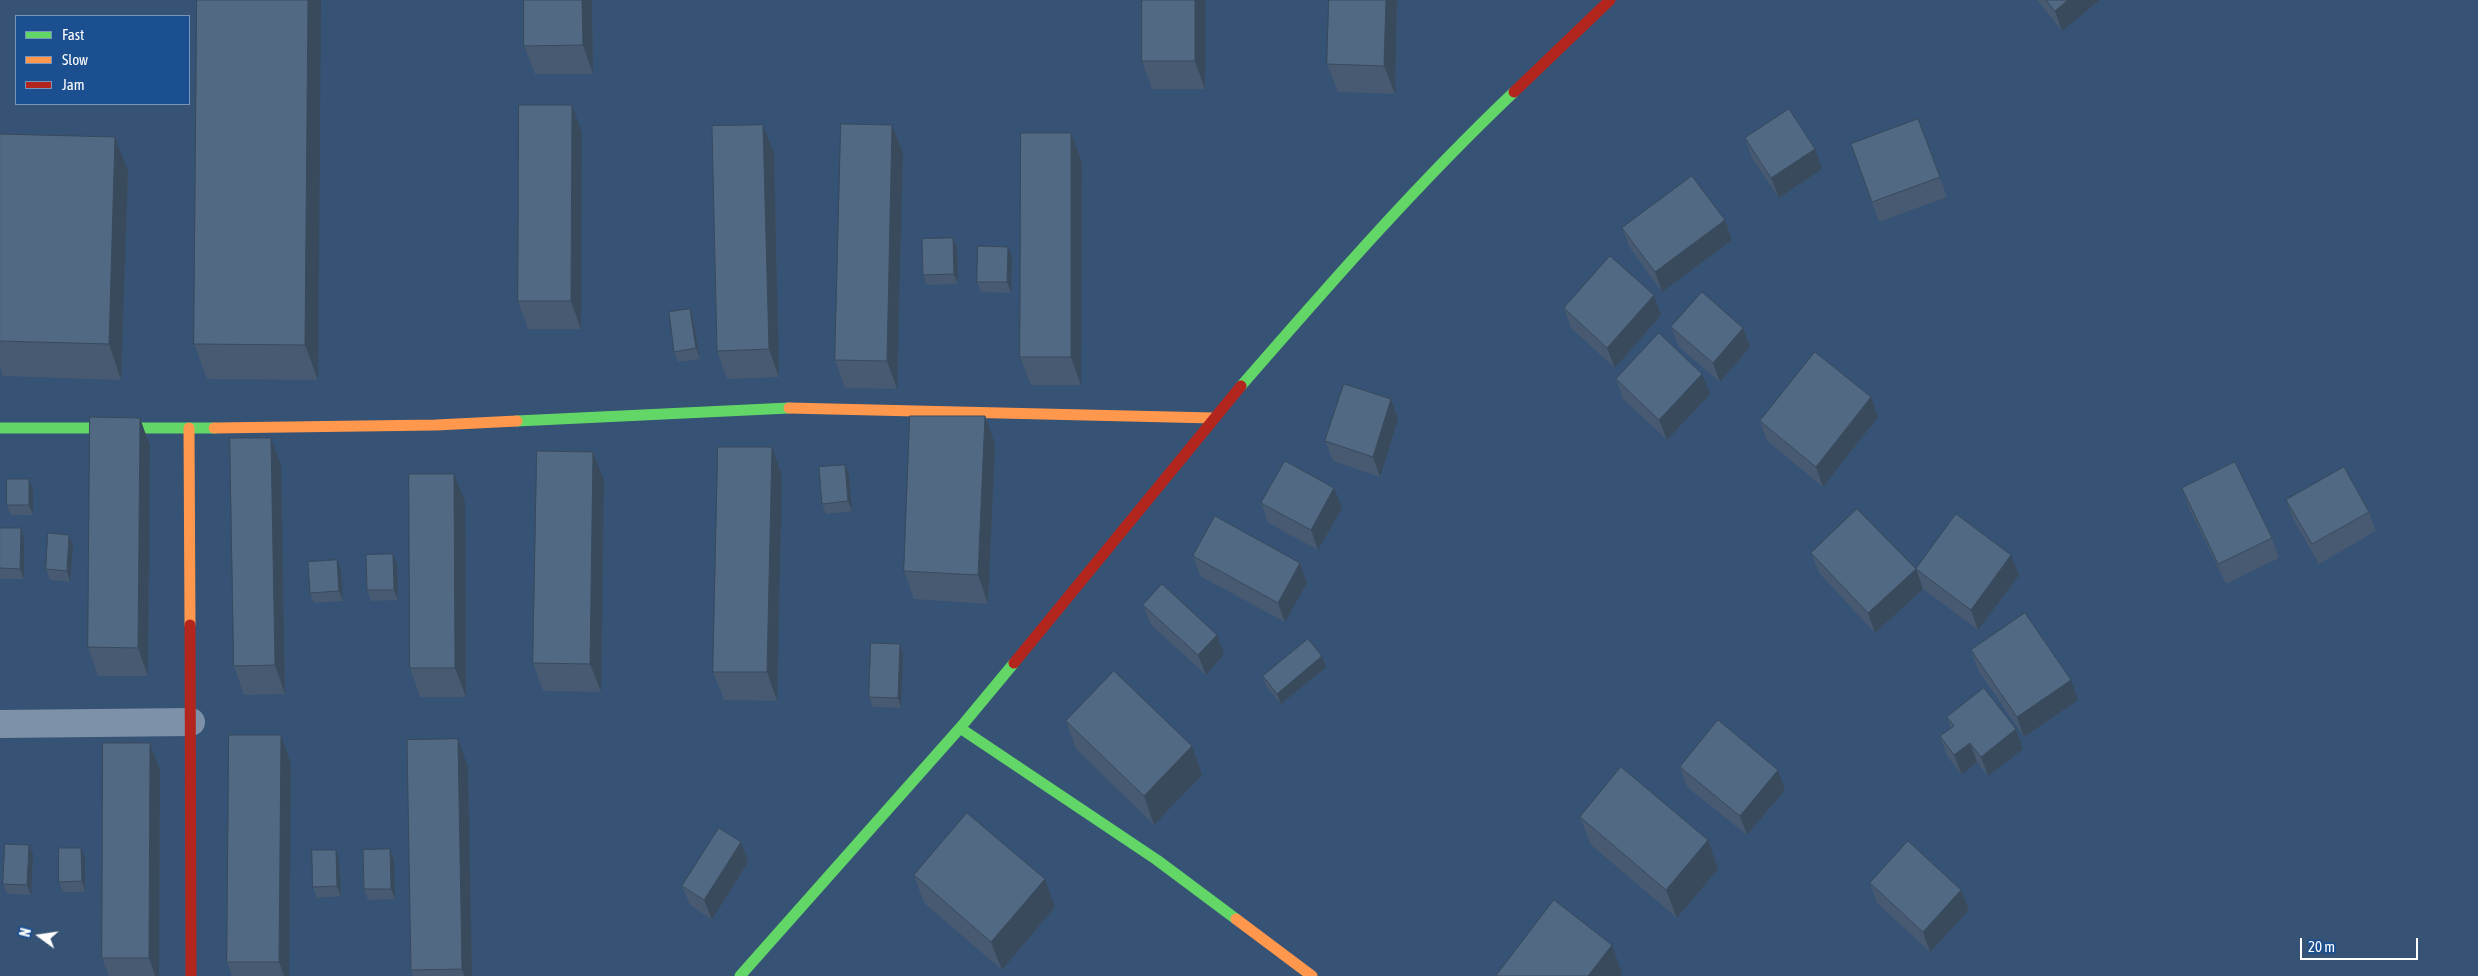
<!DOCTYPE html>
<html>
<head>
<meta charset="utf-8">
<style>
  body { margin:0 }
  #map { position:relative; width:2478px; height:976px; overflow:hidden; background:#365274; font-family:"Asap Condensed",sans-serif }
  canvas { display:block }
  .legend { position:absolute; left:15px; top:15px; width:175px; height:90px; box-sizing:border-box; background:#1b4f8f; border:1px solid #7695bc; margin:0; padding:6px 9px; list-style:none; font-size:15px; color:#fff }
  .legend li { display:flex; align-items:center; gap:10px; height:25px }
  .legend b { width:25px; border:1px solid #7695bc }
  .north { position:absolute; left:15px; top:911px; width:50px; height:50px; -webkit-text-stroke:4px #1b4f8f; paint-order:stroke; rotate:284deg; font-size:14px; font-weight:700; line-height:20px; text-align:center; color:#fff }
  .north::after { content:''; display:block; margin:auto; width:18px; height:22px; background:#fff; clip-path:polygon(50% 0,100% 100%,50% 72%,0 100%) }
  .scale { position:absolute; left:2300px; top:938px; width:118px; height:22px; box-sizing:border-box; border:2px solid #fff; border-top:0; padding-left:6px; font-size:15px; line-height:18px; white-space:nowrap; color:#fff; -webkit-text-stroke:4px #1b4f8f; paint-order:stroke }
</style>
</head>
<body>
<div id="map">
<canvas width="2478" height="976"></canvas>
<ul class="legend">
<li><b style="height:6px;background:#63d668"></b>Fast</li>
<li><b style="height:6px;background:#ff974d"></b>Slow</li>
<li><b style="height:6px;background:#b3261e"></b>Jam</li>
</ul>
<div class="north">N</div>
<div class="scale">20 m</div>
</div>
<script>
const ctx = document.querySelector('canvas').getContext('2d');
ctx.lineJoin = 'round';
function stroke(path, color, width, dash) {
  ctx.strokeStyle = color;
  ctx.lineWidth = width;
  ctx.lineCap = dash ? 'butt' : 'round';
  ctx.setLineDash(dash || []);
  ctx.stroke(path);
}
function fillPath(path, color) {
  ctx.fillStyle = color;
  ctx.fill(path, 'evenodd');
}
stroke(new Path2D(`
  M0,724L191,722`), '#7d92a8', 28);
stroke(new Path2D(`
  M1241,386C1329,285 1417,184 1514,92
  M517,421L789,408
  M0,428H214
  M960,728L1157,860L1236,919
  M740,976L960,728L1014,663`), '#63d668', 11);
stroke(new Path2D(`
  M789,408L1213,418
  M189,428L190,625
  M214,428L436,425L517,421
  M1236,919L1312,976`), '#ff974d', 11);
stroke(new Path2D(`
  M1514,92L1610,0
  M190,625L191,976
  M1014,663L1241,386`), '#b3261e', 11);
fillPath(new Path2D(`
  M197,0L318,380L207,379L194,344Z
  M524,0H592L593,74H535L524,46Z
  M1142,0H1205V89H1152L1142,61Z
  M1397,0L1395,94L1338,92L1327,64Z
  M2037,0H2100L2062,31Z
  M1918,119L1947,197L1879,222L1851,144Z
  M763,125L774,153L779,377L727,379L717,351Z
  M892,125L903,153L897,389L845,388L835,360Z
  M582,133L581,329H528L518,301Z
  M1071,133L1082,162L1081,385H1031L1020,357Z
  M0,134L128,172L121,380L3,376L0,367Z
  M1745,138L1822,169L1779,198L1752,158Z
  M1725,220L1732,240L1662,292L1630,248L1622,228Z
  M953,238L957,248L958,284L927,285L923,275Z
  M1012,257L1011,293L981,292L977,282Z
  M1654,295L1661,315L1615,368L1571,328L1564,308Z
  M690,309L693,319L700,359L678,362L674,352Z
  M1671,327L1743,328L1750,347L1720,382L1679,347Z
  M1616,379L1710,394L1667,440L1623,399Z
  M1871,397L1878,417L1823,487L1767,441L1760,421Z
  M1391,399L1398,419L1380,477L1333,461L1325,441Z
  M985,416L995,444L988,604L914,599L904,571Z
  M150,446L148,676H98L88,647Z
  M845,465L849,475L852,511L826,514L822,504Z
  M281,466L285,694L244,695L234,666Z
  M782,476L777,701L724,700L713,672Z
  M604,480L601,692L543,691L533,663Z
  M2182,488L2272,538L2279,558L2226,584L2189,508Z
  M33,490V515H11L7,505Z
  M2286,500L2369,512L2376,531L2319,564L2293,519Z
  M465,502L466,697H420L410,668Z
  M1261,503L1342,508L1318,550L1268,523Z
  M0,528H21L24,539V579H0Z
  M69,535L73,546L70,582L50,580L46,569Z
  M1811,553L1923,589L1875,633L1819,573Z
  M1193,556L1300,563L1307,583L1285,622L1200,576Z
  M397,565L398,600L371,601L367,590Z
  M1916,569L2019,575L1978,630L1923,589Z
  M341,570L343,601L314,603L310,593Z
  M1143,605L1217,635L1224,654L1206,675L1151,625Z
  M900,644L903,654L901,708L873,707L869,697Z
  M1971,650L2078,700L2024,737L1978,670Z
  M1326,667L1281,704L1266,686L1263,676Z
  M1947,717L2016,729L2023,749L1988,776L1977,762L1962,775L1947,756L1940,736L1951,728Z
  M1066,721L1192,746L1202,775L1154,825L1076,749Z
  M281,735L291,764L289,976H232L227,962Z
  M150,743L160,771L159,976H109L102,958Z
  M468,767L472,976H413L411,970Z
  M1680,767L1778,770L1785,790L1747,835L1687,787Z
  M1580,817L1708,840L1718,869L1677,918L1591,845Z
  M741,842L748,862L712,920L690,905L682,886Z
  M390,849L394,860L395,899L368,900L364,889Z
  M33,855L31,895L7,894L3,884Z
  M85,858V892H63L59,882Z
  M339,860L341,896L317,898L313,887Z
  M914,875L1055,907L1002,970L924,903Z
  M1870,883L1961,890L1969,910L1930,952L1877,903Z`), '#475a72');
fillPath(new Path2D(`
  M308,0H321L318,380L305,345Z
  M582,0H592L593,74L583,45Z
  M1195,0H1205V89L1195,61Z
  M1386,0H1397L1395,94L1384,66Z
  M2068,0H2100L2062,31L2055,11Z
  M572,105L582,133L581,329L571,301Z
  M763,125L774,153L779,377L769,349Z
  M892,125L903,153L897,389L887,361Z
  M1071,133L1082,162L1081,385L1071,357Z
  M115,137L128,172L121,380L109,344Z
  M1815,149L1822,169L1779,198L1771,178Z
  M1725,220L1732,240L1662,292L1655,272Z
  M953,238L957,248L958,284L954,274Z
  M1008,247L1012,257L1011,293L1007,282Z
  M1654,295L1661,315L1615,368L1607,348Z
  M690,309L693,319L700,359L696,348Z
  M1743,328L1750,347L1720,382L1713,363Z
  M1702,374L1710,394L1667,440L1659,420Z
  M1871,397L1878,417L1823,487L1816,467Z
  M1391,399L1398,419L1380,477L1373,457Z
  M985,416L995,444L988,604L978,575Z
  M140,418L150,446L148,676L138,648Z
  M271,438L281,466L285,694L275,665Z
  M772,447L782,476L777,701L767,672Z
  M593,452L604,480L601,692L590,664Z
  M845,465L849,475L852,511L848,501Z
  M454,474L465,502L466,697L455,668Z
  M29,479L33,490V515L29,505Z
  M1334,488L1342,508L1318,550L1311,530Z
  M21,528L24,539V579L20,569Z
  M69,535L73,546L70,582L67,571Z
  M393,554L397,565L398,600L394,590Z
  M2011,555L2019,575L1978,630L1971,610Z
  M337,560L341,570L343,601L339,591Z
  M1300,563L1307,583L1285,622L1278,603Z
  M1916,569L1923,589L1875,633L1868,613Z
  M1217,635L1224,654L1206,675L1198,655Z
  M900,644L903,654L901,708L898,698Z
  M1322,656L1326,667L1281,704L1277,694Z
  M2071,680L2078,700L2024,737L2017,717Z
  M2016,729L2023,749L1988,776L1981,757Z
  M281,735L291,764L289,976H284L279,962Z
  M458,739L468,767L472,976H464L462,969Z
  M150,743L160,771L159,976H155L149,958Z
  M1970,743L1977,762L1962,775L1954,755Z
  M1192,746L1202,775L1154,825L1144,796Z
  M1778,770L1785,790L1747,835L1740,816Z
  M1708,840L1718,869L1677,918L1666,890Z
  M741,842L748,862L712,920L704,900Z
  M29,845L33,855L31,895L27,885Z
  M81,848L85,858V892L82,881Z
  M390,849L394,860L395,899L391,889Z
  M336,850L339,860L341,896L337,886Z
  M1045,879L1055,907L1002,970L991,942Z
  M1961,890L1969,910L1930,952L1923,932Z
  M1612,945L1622,974L1620,976H1588Z`), '#394a5c');
const building = new Path2D(`
  M197,0H308L305,345L194,344Z
  M524,0H582L583,45L524,46Z
  M1142,0H1195V61H1142Z
  M1329,0H1386L1384,66L1327,64Z
  M2046,0H2068L2055,11Z
  M519,105H572L571,301H518Z
  M1789,109L1815,149L1771,178L1745,138Z
  M1918,119L1940,177L1872,202L1851,144Z
  M841,124L892,125L887,361L835,360Z
  M763,125L769,349L717,351L712,126Z
  M1021,133H1071V357H1020Z
  M0,134L115,137L109,344L0,341Z
  M1692,176L1725,220L1655,272L1622,228Z
  M953,238L954,274L923,275L922,239Z
  M978,246L1008,247L1007,282H977Z
  M1610,256L1654,295L1607,348L1564,308Z
  M1702,292L1743,328L1713,363L1671,327Z
  M690,309L696,348L674,352L669,312Z
  M1659,333L1702,374L1659,420L1616,379Z
  M1815,352L1871,397L1816,467L1760,421Z
  M1344,384L1391,399L1373,457L1325,441Z
  M910,416H985L978,575L904,571Z
  M90,417L140,418L138,648L88,647Z
  M230,438H271L275,665L234,666Z
  M718,447H772L767,672H713Z
  M537,451L593,452L590,664L533,663Z
  M1285,461L1334,488L1311,530L1261,503Z
  M2235,462L2272,538L2218,564L2182,488Z
  M845,465L848,501L822,504L819,467Z
  M2344,467L2369,512L2312,544L2286,500Z
  M409,474H454L455,668H410Z
  M7,479H29V505H7Z
  M1857,509L1916,569L1868,613L1811,553Z
  M1956,514L2011,555L1971,610L1916,569Z
  M1215,516L1300,563L1278,603L1193,556Z
  M0,528H21L20,569L0,568Z
  M48,533L69,535L67,571L46,569Z
  M393,554L394,590H367L366,555Z
  M337,560L339,591L310,593L308,562Z
  M1162,584L1217,635L1198,655L1143,605Z
  M2025,613L2071,680L2017,717L1971,650Z
  M1308,639L1322,656L1277,694L1263,676Z
  M871,643L900,644L898,698L869,697Z
  M1114,671L1192,746L1144,796L1066,721Z
  M1984,688L2016,729L1981,757L1970,743L1954,755L1940,736L1954,726L1947,717Z
  M1718,720L1778,770L1740,816L1680,767Z
  M229,735H281L279,962H227Z
  M458,739L462,969L411,970L407,740Z
  M103,743H150L149,958H102Z
  M1621,767L1708,840L1666,890L1580,817Z
  M967,813L1045,879L991,942L914,875Z
  M719,828L741,842L704,900L682,886Z
  M1908,841L1961,890L1923,932L1870,883Z
  M5,844L29,845L27,885L3,884Z
  M59,848H81L82,881L59,882Z
  M390,849L391,889H364L363,850Z
  M312,850H336L337,886L313,887Z
  M1554,900L1612,945L1588,976H1496Z`);
fillPath(building, '#526984');
stroke(building, '#394a5c', 1);
</script>
</body>
</html>
